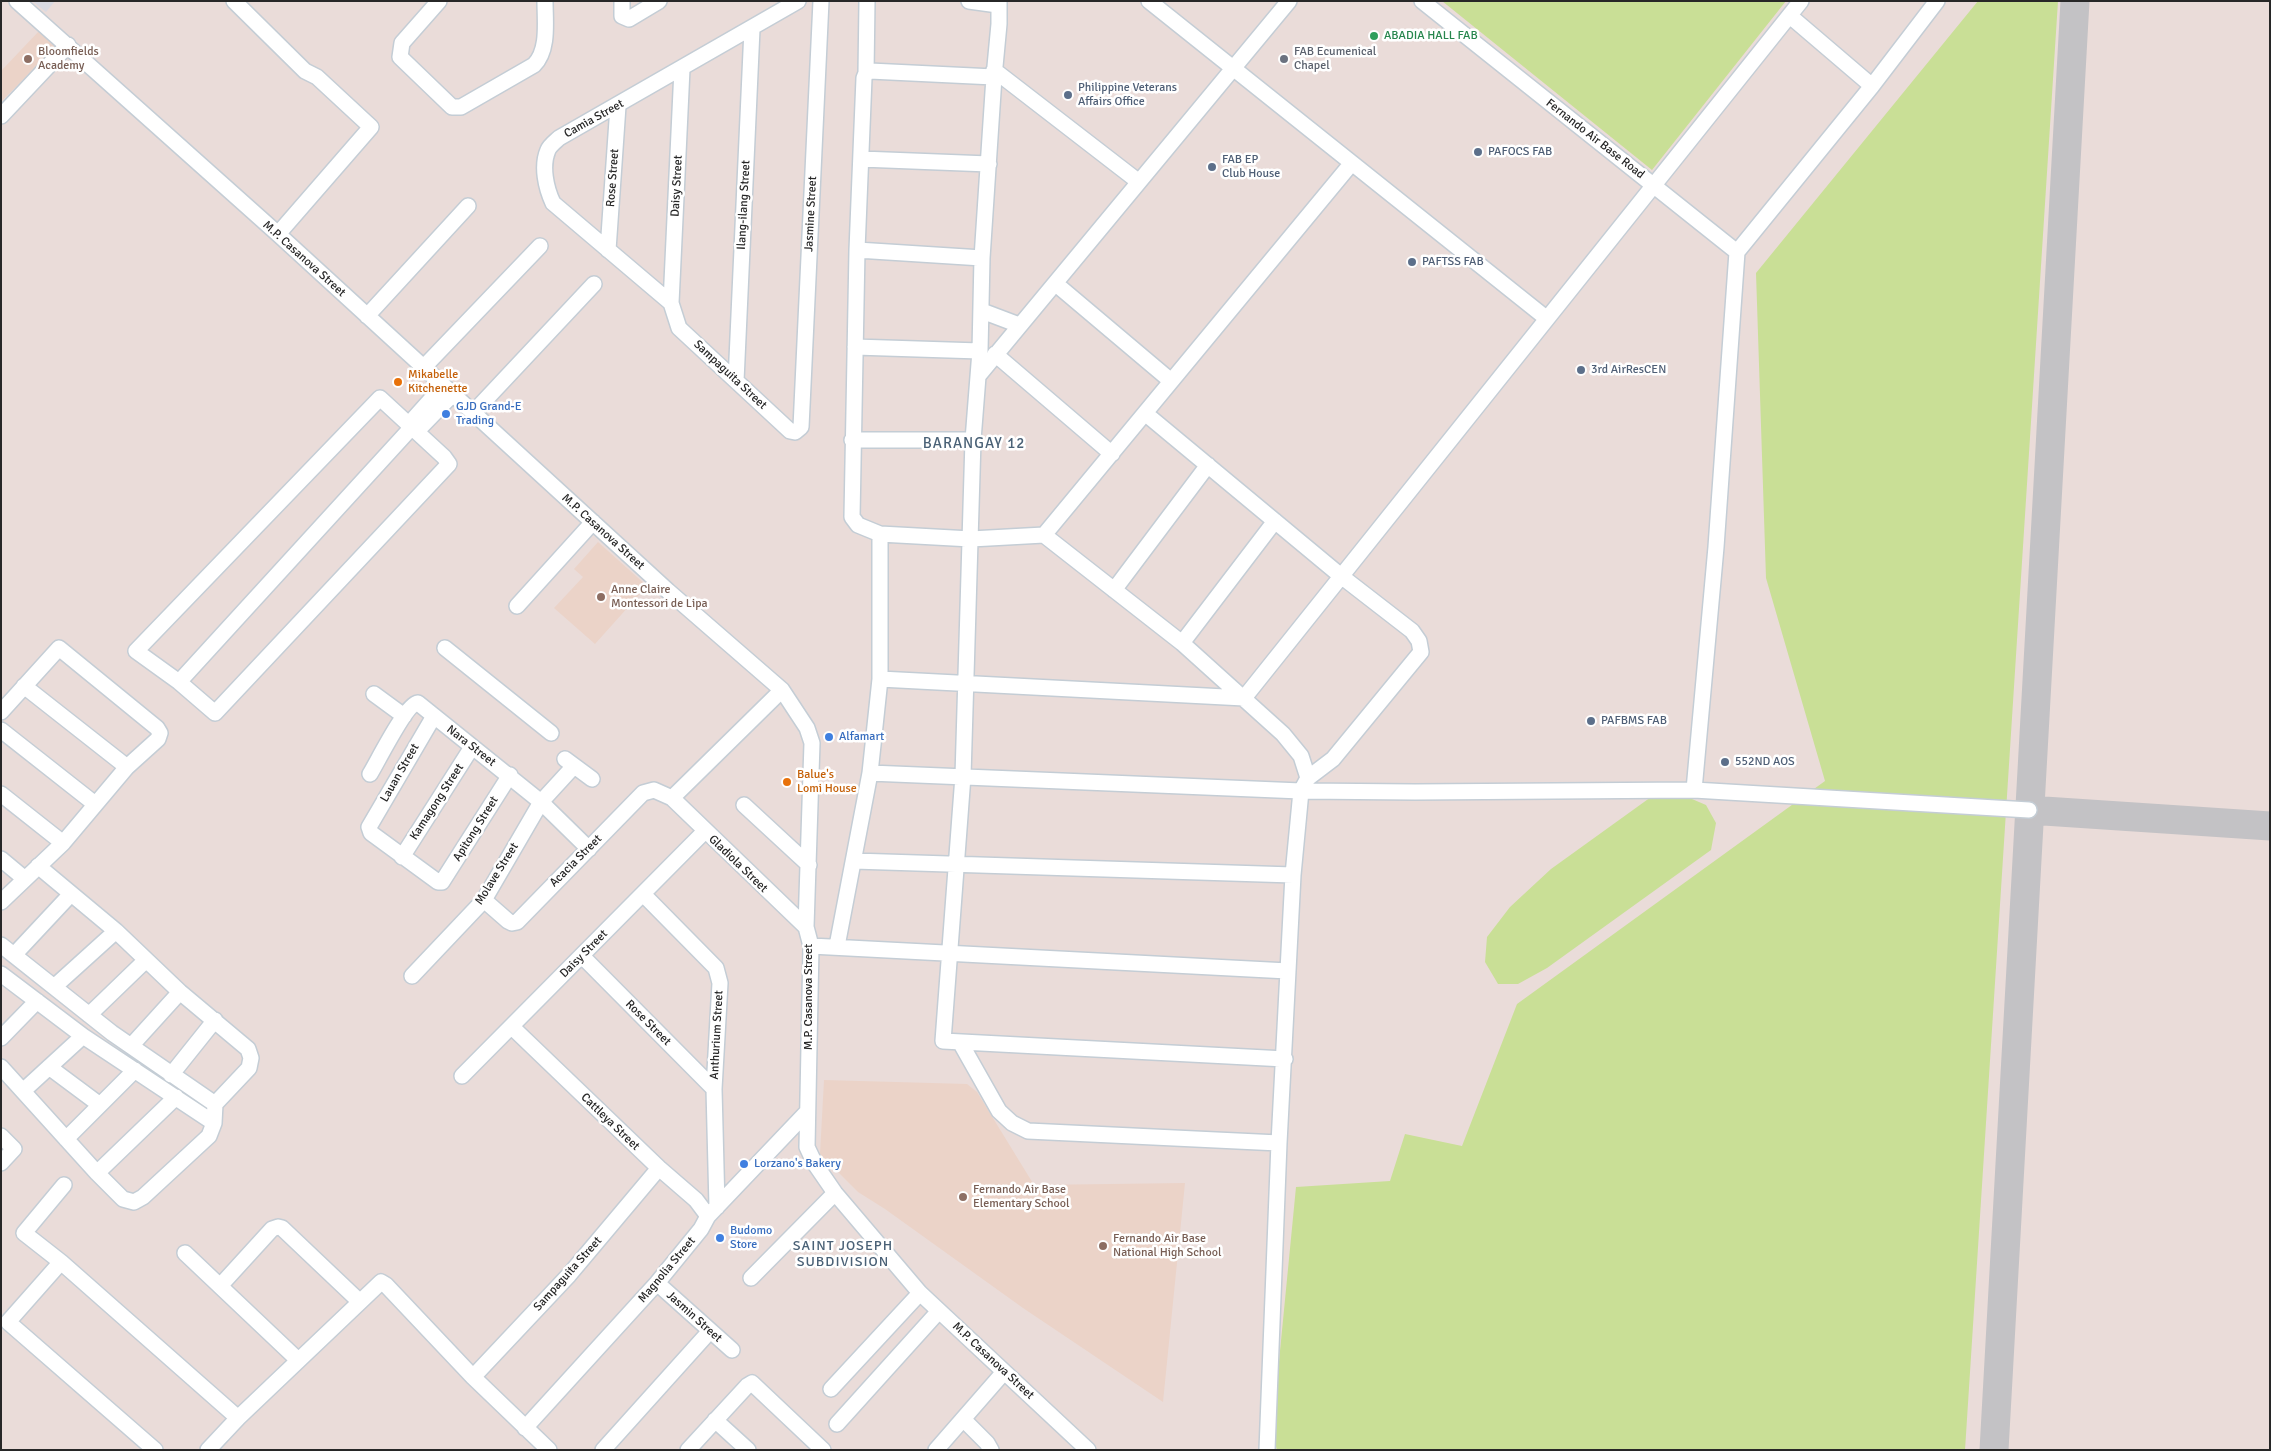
<!DOCTYPE html>
<html>
<head>
<meta charset="utf-8">
<style>
  body { margin:0 }
  #map { position:relative; width:2271px; height:1451px; overflow:hidden; background:#eadcd9; font-family:Signika,sans-serif }
  canvas { display:block }
  .frame { position:absolute; inset:0; border:2px solid #272727; pointer-events:none }
</style>
</head>
<body>
<div id="map">
<canvas width="2271" height="1451"></canvas>
<div class="frame"></div>
</div>
<script>
const ctx = document.querySelector('canvas').getContext('2d');
ctx.lineJoin = 'round';
function fillPath(path, color) {
  ctx.fillStyle = color;
  ctx.fill(path, 'evenodd');
}
function stroke(path, color, width, dash) {
  ctx.strokeStyle = color;
  ctx.lineWidth = width;
  ctx.lineCap = dash ? 'butt' : 'round';
  ctx.setLineDash(dash || []);
  ctx.stroke(path);
}
function drawText(font, color, halo, rows, align = 'center') {
  ctx.font = font + ' Signika,sans-serif';
  ctx.lineWidth = 5;
  ctx.setLineDash([]);
  ctx.textBaseline = 'middle';
  ctx.strokeStyle = halo;
  ctx.fillStyle = color;
  for (const [text, x, y, turn = 0] of rows) {
    ctx.save();
    ctx.translate(x, y);
    ctx.rotate((+turn || 0) * Math.PI / 180);
    ctx.textAlign = isNaN(turn) ? turn : align;
    if (halo) ctx.strokeText(text, 0, 0);
    ctx.fillText(text, 0, 0);
    ctx.restore();
  }
}
fillPath(new Path2D(`
  M32,1H55L46,12Z`), '#d9dae2');
fillPath(new Path2D(`
  M39,31L56,46L1,102V71Z
  M598,542L647,586L595,644L554,608L583,577L574,569Z
  M824,1080L967,1084L977,1092L1034,1185L1185,1183L1163,1402L1023,1308L885,1209L858,1192L820,1154Z`), '#ebd3c8');
fillPath(new Path2D(`
  M1442,1H1786L1652,170Z
  M1978,1H2058L1965,1450H1277L1272,1433L1296,1187L1390,1181L1405,1134L1462,1146L1517,1004L1825,781L1766,578L1756,273Z
  M1678,793L1706,805L1716,823L1711,850L1547,968L1518,984H1498L1485,962L1487,937L1510,907L1551,869L1651,797Z`), '#c9df96');
stroke(new Path2D(`
  M2029,810L2270,826
  M1994,1450L2075,1`), '#c3c2c5', 29);
const minor = new Path2D(`
  M17,1L278,234L668,591L782,690L807,728L812,743L806,927L811,946L807,1147L815,1164L835,1193L920,1293L1088,1450
  M234,1L305,71L317,77L371,127L278,234
  M439,1L402,43L400,57L452,107H461L534,65C549,50 545,22 545,1
  M622,1V16L629,19L659,1
  M969,1L998,5
  M999,1V24L994,77L982,258L980,351L973,440L963,776L943,1041L1285,1059
  M1149,1L1546,318
  M1422,1L1737,252
  M1790,16L1872,86
  M682,69L671,303L679,328L790,431L795,432L801,427L821,1
  M994,70L1139,182
  M866,73L867,1
  M994,77L870,71L866,73L864,78L857,250L852,517L858,525L880,534L971,539L1044,535L1351,164
  M1,116L68,45
  M861,159L989,164
  M608,250L618,106
  M857,250L982,258
  M1056,284L1171,381
  M671,303L553,203C546,188 541,166 548,150C550,145 556,141 559,138L798,1
  M982,311L1019,325
  M367,316L468,206
  M855,347L980,351
  M995,354L1112,454
  M423,368L540,246
  M979,375L1289,1
  M736,381L752,29
  M380,398L444,457L449,464L215,713L179,682L136,651Z
  M473,413L594,284
  M1146,414L1341,576L1412,631L1419,641L1421,652L1333,759L1308,778
  M409,424L443,386
  M417,431L452,395
  M852,440H973
  M1044,535L1182,643L1283,734L1301,756L1308,778L1301,791L1293,875L1279,1143L1267,1450
  M1114,590L1208,465
  M517,606L593,522
  M1182,643L1275,521
  M445,648L551,733
  M880,679L1244,698L1801,1
  M179,682L412,427
  M24,686L127,767
  M374,694L404,716
  M1,712L59,648L157,728L160,733L158,739L127,767L63,843L1,902
  M434,716L369,827L371,833L438,882H442L510,775
  M1,730L95,804
  M565,759L592,779
  M870,773L1301,791L1415,792L1694,790L2029,810
  M370,774C378,761 406,704 418,703L541,802L589,849
  M1694,790L1716,547L1737,252L1872,86L1937,1
  M1,794L63,843
  M672,798L782,690
  M744,805L809,865
  M402,857L472,747
  M1,859L25,879
  M854,861L1293,875
  M643,894L716,968L720,983L714,1089L717,1207
  M484,900L508,921L512,923L517,922L643,793L654,790L672,798L806,927
  M1,945L112,1033L215,1104
  M811,946L1288,971
  M837,946L870,773L880,679V534
  M14,955L71,894
  M582,956L714,1089
  M1,974L83,1036L214,1123
  M412,976L484,900L541,802L574,766
  M54,987L116,931
  M89,1015L146,960
  M512,1027L659,1168L696,1200L708,1216
  M1,1038L37,1001
  M960,1042L999,1111L1012,1123L1028,1131L1279,1143
  M131,1046L180,992
  M1,1067L97,1173L123,1199L134,1202L143,1197L209,1136L214,1123L215,1104L249,1068L251,1058L248,1049L180,992L116,931L38,866
  M49,1067L100,1105
  M171,1075L215,1020
  M462,1076L705,831
  M23,1091L83,1036
  M1,1136L14,1149L1,1163
  M66,1139L135,1070
  M97,1173L176,1097
  M64,1185L24,1233L61,1262L238,1418
  M185,1253L298,1360
  M61,1262L8,1322L155,1450
  M751,1278L835,1193
  M657,1283L732,1350
  M220,1286L272,1229L278,1227L282,1228L359,1301
  M473,1377L569,1275L659,1168
  M831,1389L920,1293
  M963,1419L987,1443L991,1450
  M715,1420L748,1450
  M837,1424L939,1311
  M525,1428L657,1283L701,1229L708,1216L807,1112
  M208,1450L238,1418L381,1282L386,1285L473,1377L549,1450
  M603,1450L710,1331
  M688,1450L747,1386L752,1383L823,1450
  M936,1450L1004,1372`);
stroke(minor, '#c4cdd5', 18);
stroke(minor, '#fff', 15);
for (const [x, y, r, color] of [
  [1374,36,5,"#2e9e5b"],
  [28,59,5,"#8d6e63"],
  [1284,59,5,"#6b7280"],
  [1068,95,5,"#5c6f8a"],
  [1478,152,5,"#5c6f8a"],
  [1212,167,5,"#5c6f8a"],
  [1412,262,5,"#5c6f8a"],
  [1581,370,5,"#5c6f8a"],
  [398,382,5,"#e8710a"],
  [446,414,5,"#3f7fe0"],
  [601,597,5,"#8d6e63"],
  [1591,721,5,"#5c6f8a"],
  [829,737,5,"#3f7fe0"],
  [1725,762,5,"#5c6f8a"],
  [787,782,5,"#e8710a"],
  [744,1164,5,"#3f7fe0"],
  [963,1197,5,"#8d6e63"],
  [720,1238,5,"#3f7fe0"],
  [1103,1246,5,"#8d6e63"]
]) {
  const dot = new Path2D();
  dot.arc(x, y, r, 0, 2 * Math.PI);
  ctx.fillStyle = color;
  ctx.fill(dot);
  stroke(dot, '#fff', 2);
}
drawText('12px', '#27864d', '#fff', [
  ["ABADIA HALL FAB",1384,36]
], 'left');
drawText('12px', '#785e54', '#fff', [
  ["Bloomfields",38,52],
  ["Academy",38,66],
  ["Anne Claire",611,590],
  ["Montessori de Lipa",611,604],
  ["Fernando Air Base",973,1190],
  ["Elementary School",973,1204],
  ["Fernando Air Base",1113,1239],
  ["National High School",1113,1253]
], 'left');
drawText('12px', '#5b616d', '#fff', [
  ["FAB Ecumenical",1294,52],
  ["Chapel",1294,66]
], 'left');
drawText('12px', '#4e5e75', '#fff', [
  ["Philippine Veterans",1078,88],
  ["Affairs Office",1078,102],
  ["PAFOCS FAB",1488,152],
  ["FAB EP",1222,160],
  ["Club House",1222,174],
  ["PAFTSS FAB",1422,262],
  ["3rd AirResCEN",1591,370],
  ["PAFBMS FAB",1601,721],
  ["552ND AOS",1735,762]
], 'left');
drawText('12px', '#272727', '#fff', [
  ["Camia Street",594,119,-29],
  ["Fernando Air Base Road",1595,139,38],
  ["Rose Street",613,178,-86],
  ["Daisy Street",677,186,-87],
  ["Ilang-ilang Street",744,205,-87],
  ["Jasmine Street",811,214,-87],
  ["M.P. Casanova Street",304,259,42],
  ["Sampaguita Street",730,375,43],
  ["M.P. Casanova Street",603,532,42],
  ["Nara Street",471,746,38],
  ["Lauan Street",400,773,-60],
  ["Kamagong Street",437,802,-57],
  ["Apitong Street",476,829,-58],
  ["Acacia Street",576,861,-45],
  ["Gladiola Street",738,864,44],
  ["Molave Street",497,874,-58],
  ["Daisy Street",584,954,-45],
  ["M.P. Casanova Street",809,997,-90],
  ["Rose Street",648,1023,45],
  ["Anthurium Street",717,1035,-87],
  ["Cattleya Street",610,1122,44],
  ["Magnolia Street",667,1270,-50],
  ["Sampaguita Street",568,1274,-48],
  ["Jasmin Street",694,1317,42],
  ["M.P. Casanova Street",993,1361,43]
]);
drawText('12px', '#c56008', '#fff', [
  ["Mikabelle",408,375],
  ["Kitchenette",408,389],
  ["Balue's",797,775],
  ["Lomi House",797,789]
], 'left');
drawText('12px', '#366cbe', '#fff', [
  ["GJD Grand-E",456,407],
  ["Trading",456,421],
  ["Alfamart",839,737],
  ["Lorzano's Bakery",754,1164],
  ["Budomo",730,1231],
  ["Store",730,1245]
], 'left');
ctx.letterSpacing = '1px';
drawText('14px', '#4a6176', '#fff', [
  ["SAINT JOSEPH",843,1246],
  ["SUBDIVISION",843,1262]
]);
ctx.letterSpacing = '0px';
ctx.letterSpacing = '1px';
drawText('15px', '#4a6176', '#fff', [
  ["BARANGAY 12",974,444]
]);
ctx.letterSpacing = '0px';
</script>
</body>
</html>
